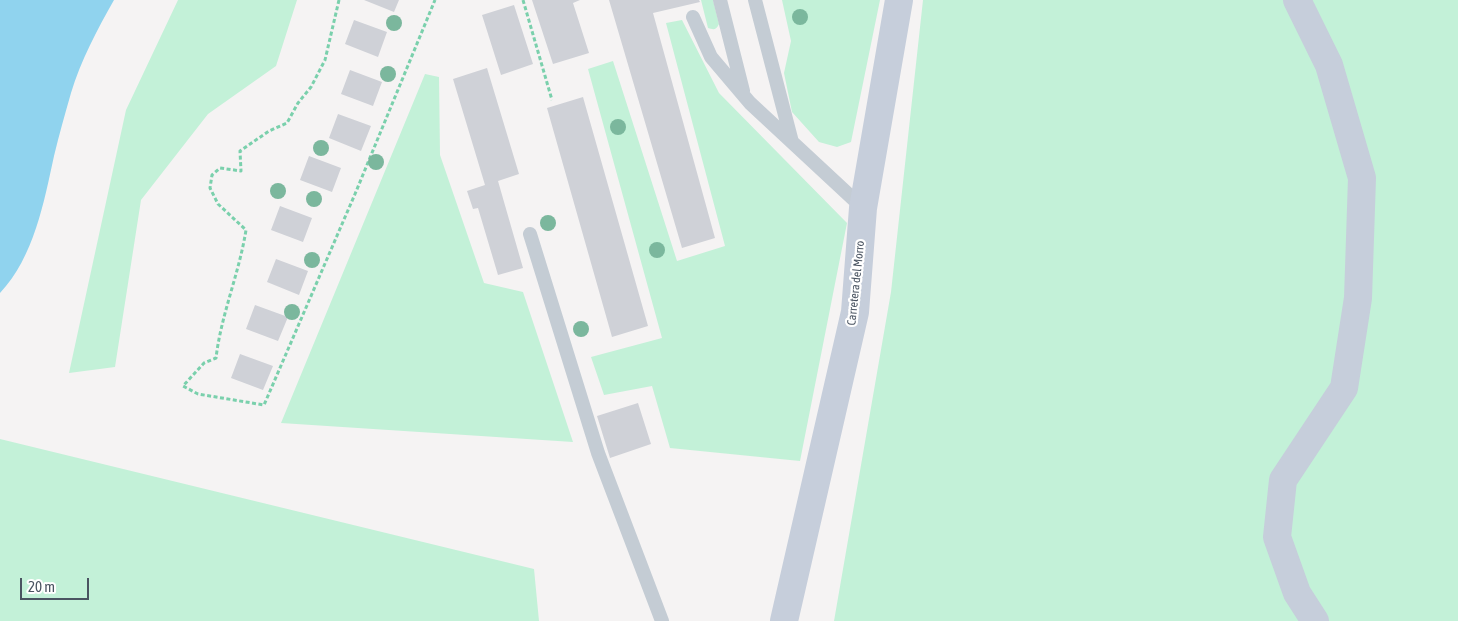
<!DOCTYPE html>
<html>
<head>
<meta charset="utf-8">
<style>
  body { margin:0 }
  #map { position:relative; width:1458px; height:621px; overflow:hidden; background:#f5f3f3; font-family:"Asap Condensed",sans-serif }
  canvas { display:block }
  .scale { position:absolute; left:20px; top:578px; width:69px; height:22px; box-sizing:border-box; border:2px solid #4a5461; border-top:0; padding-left:6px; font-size:15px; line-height:18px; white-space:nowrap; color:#4a5461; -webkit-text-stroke:4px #fff; paint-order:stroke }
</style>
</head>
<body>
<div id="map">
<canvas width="1458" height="621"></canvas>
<div class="scale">20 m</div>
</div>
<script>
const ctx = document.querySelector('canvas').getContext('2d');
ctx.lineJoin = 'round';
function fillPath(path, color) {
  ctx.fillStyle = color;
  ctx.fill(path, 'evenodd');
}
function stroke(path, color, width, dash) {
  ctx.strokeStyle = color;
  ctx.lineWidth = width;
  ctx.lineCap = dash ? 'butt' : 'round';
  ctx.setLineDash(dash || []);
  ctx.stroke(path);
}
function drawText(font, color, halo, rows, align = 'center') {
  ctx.font = font + ' "Asap Condensed",sans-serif';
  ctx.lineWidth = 4.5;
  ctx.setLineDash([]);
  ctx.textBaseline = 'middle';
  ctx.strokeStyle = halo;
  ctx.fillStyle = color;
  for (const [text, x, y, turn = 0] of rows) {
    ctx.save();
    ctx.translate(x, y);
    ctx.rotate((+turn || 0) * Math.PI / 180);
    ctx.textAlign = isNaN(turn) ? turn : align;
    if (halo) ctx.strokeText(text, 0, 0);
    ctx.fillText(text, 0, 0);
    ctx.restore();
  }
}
fillPath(new Path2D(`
  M178,0H297L276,66L208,114L141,200L115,367L69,373L126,110Z
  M701,0H713L719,24C716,30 714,30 708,28Z
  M782,0H880L851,142L837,147L819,142L792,112L784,73L791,41Z
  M923,0H1458V621H834L891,292Z
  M682,20L719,93L847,223L800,461L670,448L652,386L604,395L591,357L662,338L588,69L613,61L677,261L725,246L666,23Z
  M425,74L439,77L440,155L484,283L523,292L573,442L281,423Z
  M0,439L534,569L539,621H0Z`), '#c3f1d8');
fillPath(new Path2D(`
  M0,0H114C97,30 81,60 71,93C65,114 59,135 54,156C44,202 34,257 0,293Z`), '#90d3ee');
fillPath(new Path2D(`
  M364,0H399L394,12Z
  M532,0H580L573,3L589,53L553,64Z
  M609,0H699L700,2L653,13L715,238L682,248Z
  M514,5L533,64L501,75L482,15Z
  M354,20L387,32L378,57L345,44Z
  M487,68L519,174L498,181L523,268L498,275L478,208L473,209L467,191L485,185L453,79Z
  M350,70L382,82L373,106L341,94Z
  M583,97L648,326L612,337L547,108Z
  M338,114L371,126L361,151L329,138Z
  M309,156L341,168L332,192L300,180Z
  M280,206L312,218L303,242L271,230Z
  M276,259L308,271L299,295L267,282Z
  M255,305L288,317L278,341L246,329Z
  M240,354L273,366L263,390L231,378Z
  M638,403L651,444L610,458L597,416Z`), '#cfd1d7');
stroke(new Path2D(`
  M339,0L325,60L311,87L298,103L287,123L269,131L240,151L241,171L220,168L212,175L210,188L218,204L246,230C239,274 221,315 216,358L204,363L183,386L198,394L264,405L355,194L435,0
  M523,0L552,100`), '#7ad0ac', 3, [4, 2.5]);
stroke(new Path2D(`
  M720,0L743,91
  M755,0L792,142
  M693,17L711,57L750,103L863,208
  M530,234L598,453L662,621`), '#c4ccd4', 14);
stroke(new Path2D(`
  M1297,0L1329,65L1362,178L1358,298L1344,388L1283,480L1277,537L1297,593L1315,621
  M784,621L855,312L863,208L899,0`), '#c6cedb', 28);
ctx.fillStyle = '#7bb79d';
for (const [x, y] of [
  [800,17],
  [394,23],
  [388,74],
  [618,127],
  [321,148],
  [376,162],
  [278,191],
  [314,199],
  [548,223],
  [657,250],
  [312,260],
  [292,312],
  [581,329]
]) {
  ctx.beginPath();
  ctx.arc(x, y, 8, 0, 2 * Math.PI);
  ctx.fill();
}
drawText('12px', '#4a5461', '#fff', [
  ["Carretera del Morro",856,283,-84]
]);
</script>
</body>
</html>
